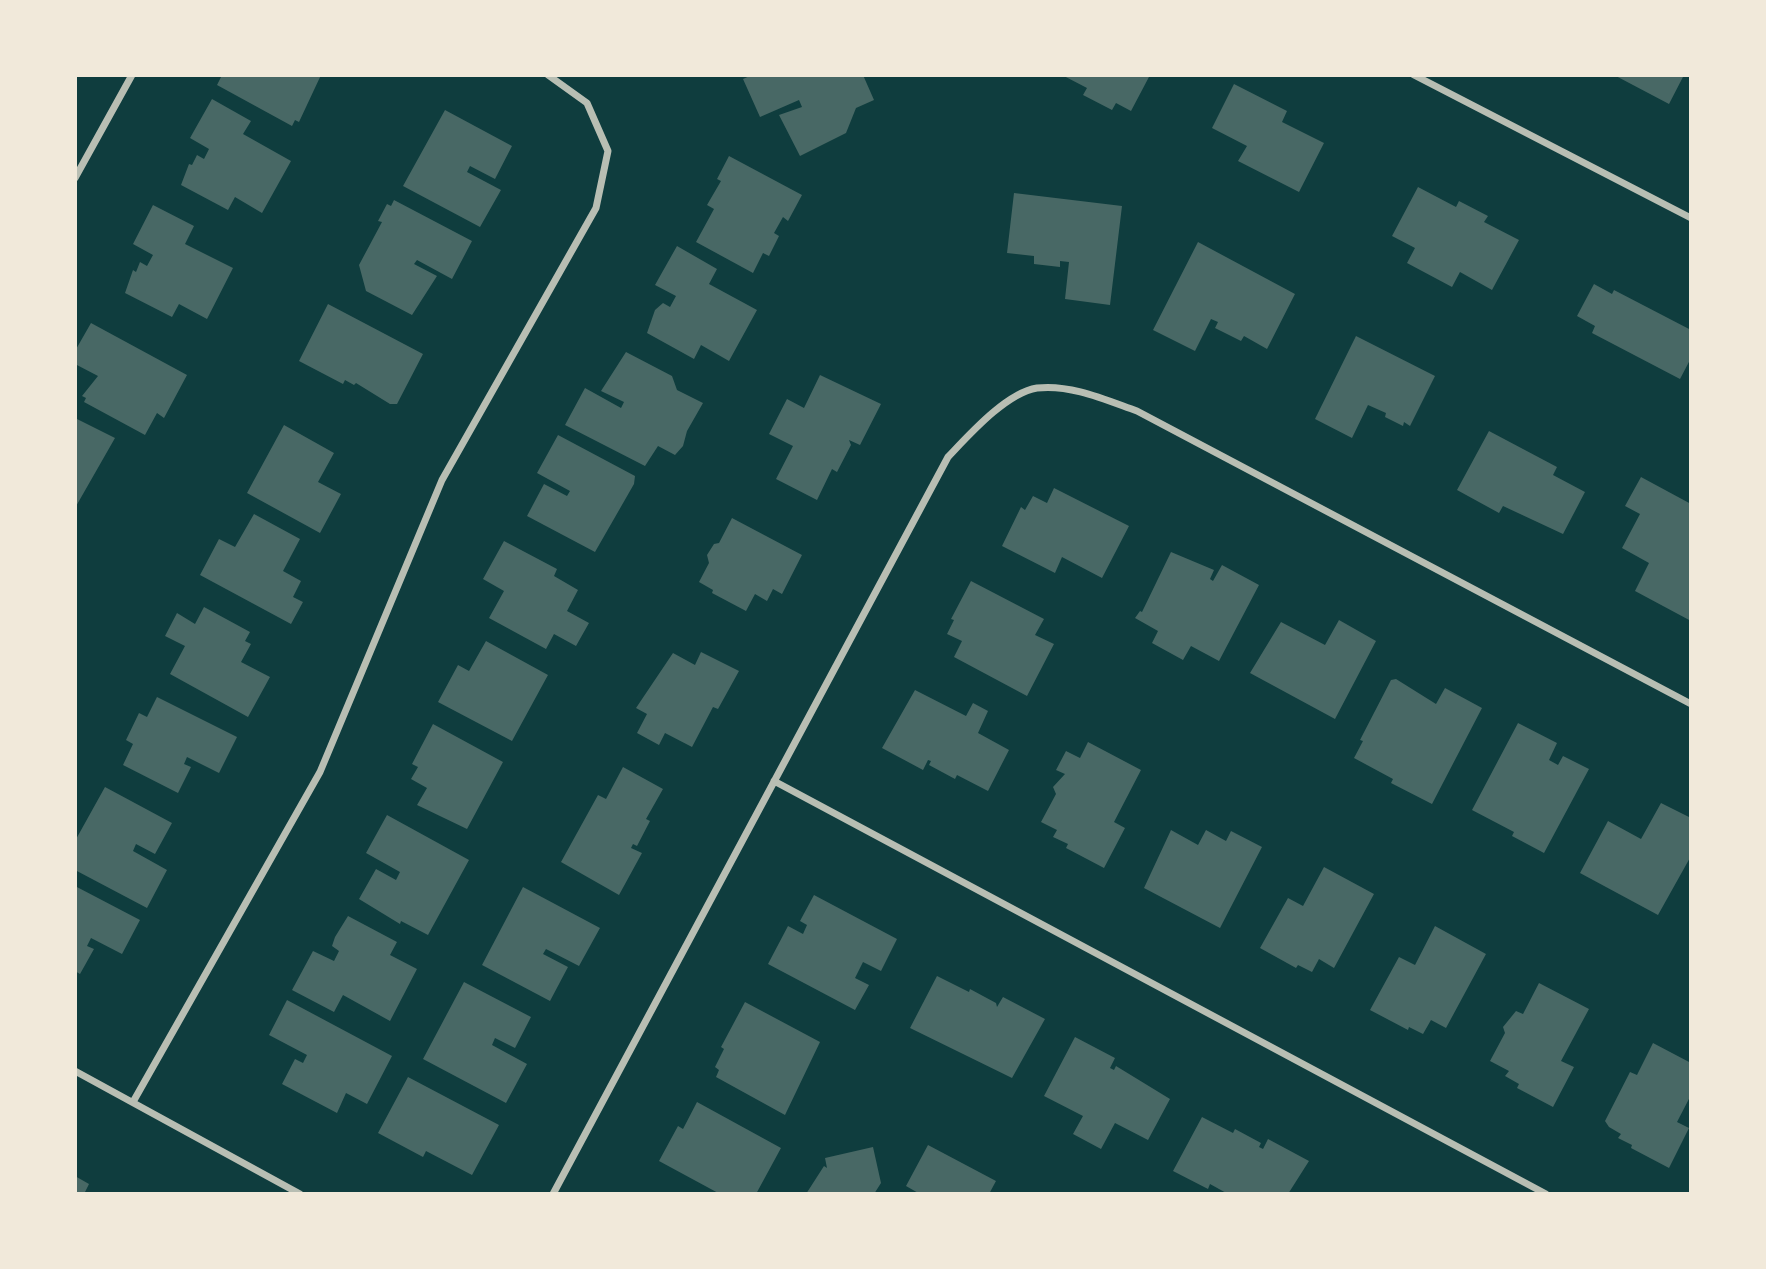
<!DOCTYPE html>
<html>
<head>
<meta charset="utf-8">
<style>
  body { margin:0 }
  #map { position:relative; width:1766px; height:1269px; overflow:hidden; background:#0f3d3e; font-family:Jost,sans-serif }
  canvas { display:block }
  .frame { position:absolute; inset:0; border:77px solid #f1e9da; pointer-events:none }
</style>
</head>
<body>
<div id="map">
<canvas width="1766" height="1269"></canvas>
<div class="frame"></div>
</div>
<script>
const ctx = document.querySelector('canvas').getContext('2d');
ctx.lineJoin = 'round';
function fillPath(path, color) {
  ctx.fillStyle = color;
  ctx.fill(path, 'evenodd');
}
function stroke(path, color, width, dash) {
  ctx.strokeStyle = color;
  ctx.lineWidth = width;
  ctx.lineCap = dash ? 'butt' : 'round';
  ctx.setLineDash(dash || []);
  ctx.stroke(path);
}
fillPath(new Path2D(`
  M222,75H321L299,122L295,120L292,126L217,85Z
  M752,75H863L874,100L856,108L846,133L800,156L779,115L802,107L799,100L760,117L743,79Z
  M1062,75H1150L1131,111L1116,103L1112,110L1083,95L1087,88Z
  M1614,75H1684L1669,104Z
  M1234,84L1287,111L1282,122L1324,143L1299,192L1238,161L1247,146L1212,128Z
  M212,99L251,121L243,134L291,161L262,213L235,197L228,210L181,185L189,164L192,165L197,155L204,159L209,149L190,138Z
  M445,110L512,146L495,179L470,166L467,172L501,190L480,227L403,186Z
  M729,156L802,195L788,221L783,217L774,233L779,236L769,256L763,253L753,273L696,242L714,209L707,205L721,181L717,179Z
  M1418,187L1456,207L1459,201L1488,216L1484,222L1519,240L1492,290L1460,272L1452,287L1407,263L1415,248L1392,236Z
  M1014,193L1122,206L1110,305L1065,299L1069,262L1060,261V267L1034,264V256L1007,253Z
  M394,200L472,241L452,279L417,260L414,264L437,276L412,315L366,291L359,265L382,222L378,221L387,204L391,206Z
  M153,205L194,226L185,244L233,268L207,319L179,304L172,317L125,293L133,270L136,272L140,262L147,266L153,255L133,244Z
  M1198,242L1295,294L1267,349L1244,336L1241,341L1215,328L1218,322L1211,319L1195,351L1153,330Z
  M677,246L717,269L709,284L757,310L729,361L701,345L694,359L647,333L655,310L663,303L670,307L676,296L655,285Z
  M1594,284L1612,294L1614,290L1691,330V358L1680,379L1592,333L1595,326L1577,316Z
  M328,304L423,354L397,404H390L356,383L354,385L345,380L343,384L299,361Z
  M91,323L187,375L164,418L157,413L145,435L84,402L86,398L82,396L98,376L75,364V351Z
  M1356,336L1435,376L1410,426L1404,422L1403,426L1385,417L1386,413L1368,405L1352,438L1315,419Z
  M626,352L672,376L677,390L703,403L687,431L683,446L675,455L658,446L645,466L565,425L585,388L621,408L624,402L601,391Z
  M820,375L881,404L860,445L849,440L851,445L837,472L832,469L817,500L776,479L793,446L769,434L787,399L804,408Z
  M75,418L115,438L75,508Z
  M284,425L334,453L318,482L341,494L320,533L247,493Z
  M1489,431L1557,467L1553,475L1585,492L1563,534L1503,506L1499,513L1457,490Z
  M558,435L635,476L634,484L595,552L527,516L544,484L567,496L570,491L537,473Z
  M1641,477L1691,504V621L1635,591L1649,563L1622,548L1640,514L1625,506Z
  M1054,488L1129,526L1102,578L1062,557L1055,573L1002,546L1021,507L1025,510L1033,496L1047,503Z
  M254,514L300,539L283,571L301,581L293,597L303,602L291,624L200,575L219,539L235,547Z
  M732,518L802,555L782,594L773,589L767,601L755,594L746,611L712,593L713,590L699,582L709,563L707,555L714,544L719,543Z
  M504,541L557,569L554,576L578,590L567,611L589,623L576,646L554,634L546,649L489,618L504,591L483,579Z
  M1171,552L1214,570L1210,579L1213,581L1222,565L1259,585L1219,661L1191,646L1183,660L1152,643L1158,631L1135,618L1140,611L1142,612Z
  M971,581L1044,619L1035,635L1054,644L1027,696L954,657L962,641L947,634L954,620L951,619Z
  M204,607L250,632L245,641L251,644L241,662L270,677L248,717L170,674L185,646L165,636L177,613L195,624Z
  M1339,620L1376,641L1335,719L1250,673L1281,622L1325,645Z
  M486,641L548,675L512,741L438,702L458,665L469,671Z
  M701,652L739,671L718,709L713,707L692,747L665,733L659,745L637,733L647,714L636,708L673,653L695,665Z
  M1396,679L1436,704L1445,688L1482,708L1432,804L1391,783L1393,779L1354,758L1363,741L1360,740L1391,680Z
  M915,690L966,716L973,703L988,711L978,733L1009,750L988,791L957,775L955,779L929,765L931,761L928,760L923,770L882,748Z
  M157,697L237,737L219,773L187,757L184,764L191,767L178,793L123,765L133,744L126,740L139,713L147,717Z
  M1518,723L1557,743L1549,760L1558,765L1563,756L1589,769L1544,853L1512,836L1514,832L1472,810Z
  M433,724L503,762L467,829L417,805L427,788L411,779L418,767L412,764Z
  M1088,742L1141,770L1114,822L1125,828L1104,868L1066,848L1068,844L1053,837L1057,830L1041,822L1056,794L1053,787L1065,774L1056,770L1066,751L1080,758Z
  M623,767L663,789L646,819L650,821L637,846L633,844L631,848L642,853L619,895L561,862L598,795L606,799Z
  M105,787L172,823L155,854L136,844L133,851L167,870L147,908L75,870V841Z
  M1661,803L1691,818V856L1658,915L1580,873L1608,821L1641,839Z
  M387,815L469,860L428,935L401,921L400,924L359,899L376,869L396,880L400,872L366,853Z
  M1171,830L1198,845L1206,830L1226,841L1231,831L1262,847L1220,928L1144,888Z
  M1324,867L1374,894L1334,968L1319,959L1312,972L1298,965L1296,968L1260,948L1288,898L1303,906Z
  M75,886L140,920L122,954L91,938L87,946L94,949L80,974L75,971Z
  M523,887L600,928L579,966L546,949L543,954L568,967L550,1001L482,965Z
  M814,895L897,939L881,971L863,962L855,978L869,985L855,1010L768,964L788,926L803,934L807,925L800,921Z
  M348,916L397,942L390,955L417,969L390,1021L343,995L334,1012L292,990L313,951L334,961L339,951L332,946L335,937Z
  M1435,926L1486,954L1446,1028L1431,1020L1423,1034L1409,1027L1408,1030L1370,1010L1399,957L1415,965Z
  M937,976L969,992L970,989L996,1003L997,1007L1003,997L1045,1019L1012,1078L910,1028Z
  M464,982L531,1017L515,1048L495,1038L492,1045L527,1064L506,1103L423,1059Z
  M1539,983L1589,1009L1561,1061L1574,1067L1553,1107L1517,1088L1519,1084L1505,1076L1509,1071L1490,1061L1505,1033L1503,1027L1516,1011L1523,1014Z
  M287,1000L392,1056L367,1104L346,1093L337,1113L282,1084L295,1059L303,1063L307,1055L269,1035Z
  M745,1002L820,1042L785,1115L716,1077L719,1070L715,1067L724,1049L721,1047Z
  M1075,1037L1115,1058L1110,1068L1114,1070L1116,1066L1170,1099L1148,1140L1115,1123L1101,1149L1073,1134L1083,1116L1044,1096Z
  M1653,1043L1691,1063V1095L1677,1122L1689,1128L1669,1168L1631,1148L1632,1145L1618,1138L1621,1134L1609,1127L1605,1121L1630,1072L1637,1075Z
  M408,1077L499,1125L472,1175L426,1151L423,1157L378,1133Z
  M697,1102L781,1148L756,1194H720L659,1161L678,1126L683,1129Z
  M1202,1117L1233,1133L1235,1129L1261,1143L1259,1147L1263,1149L1268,1139L1309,1161L1288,1194H1228L1210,1184L1208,1189L1173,1171Z
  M928,1145L996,1181L989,1194H920L906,1186Z
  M873,1147L881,1183L874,1194H806L824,1166L827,1168L825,1158Z
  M75,1176L89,1184L84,1194H75Z`), '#486865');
stroke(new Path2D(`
  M1414,75L1691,218
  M75,178L132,75
  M774,781L1546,1194
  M75,1071L300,1194
  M133,1102L320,772L442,480L596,208L608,151L587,103L548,75
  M553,1194L948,457C969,435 1006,393 1037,388C1071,384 1106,400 1137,411L1691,704`), '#b8beb3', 7);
</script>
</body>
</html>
